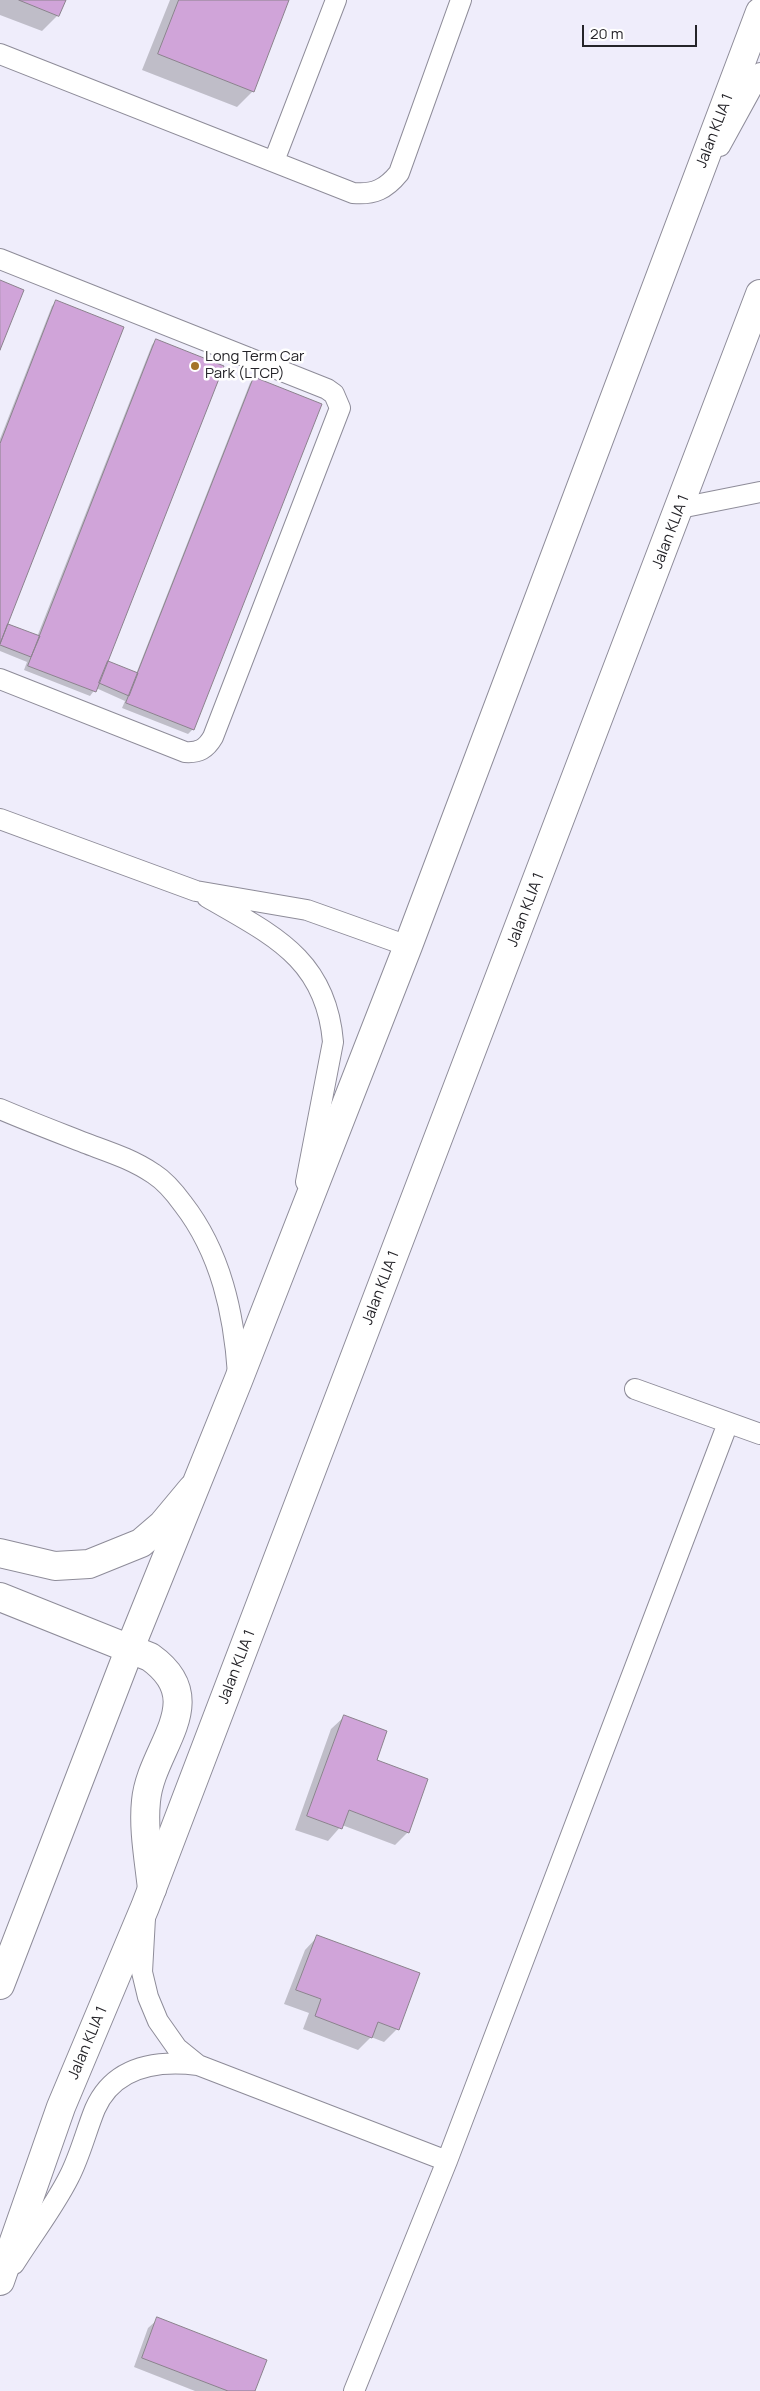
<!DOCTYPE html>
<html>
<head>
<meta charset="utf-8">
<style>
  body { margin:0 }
  #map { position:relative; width:760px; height:2391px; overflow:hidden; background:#efedfb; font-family:Manrope,sans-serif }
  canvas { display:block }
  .scale { position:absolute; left:582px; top:25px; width:115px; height:22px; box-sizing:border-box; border:2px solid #252429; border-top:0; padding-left:6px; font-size:15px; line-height:18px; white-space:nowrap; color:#252429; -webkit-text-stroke:4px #fff; paint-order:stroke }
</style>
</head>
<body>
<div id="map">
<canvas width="760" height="2391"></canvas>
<div class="scale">20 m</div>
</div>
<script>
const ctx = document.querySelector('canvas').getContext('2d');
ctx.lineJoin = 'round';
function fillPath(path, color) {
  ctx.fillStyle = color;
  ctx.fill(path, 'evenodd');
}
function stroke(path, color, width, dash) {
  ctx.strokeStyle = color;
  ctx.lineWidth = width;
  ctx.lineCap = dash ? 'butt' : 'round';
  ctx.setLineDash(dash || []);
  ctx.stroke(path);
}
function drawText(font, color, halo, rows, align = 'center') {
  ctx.font = font + ' Manrope,sans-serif';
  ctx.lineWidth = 5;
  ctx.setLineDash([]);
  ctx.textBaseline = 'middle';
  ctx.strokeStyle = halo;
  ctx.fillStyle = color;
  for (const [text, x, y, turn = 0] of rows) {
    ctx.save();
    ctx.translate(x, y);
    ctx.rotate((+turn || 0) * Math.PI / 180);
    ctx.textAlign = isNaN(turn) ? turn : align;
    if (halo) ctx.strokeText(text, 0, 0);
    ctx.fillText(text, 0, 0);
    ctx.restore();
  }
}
fillPath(new Path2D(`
  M0,0H64L58,15L42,31L0,15Z
  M170,0H288L253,91L237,107L142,70Z
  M57,301L6,624L25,632L37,637L152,345L156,340L106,662L136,674L250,383L255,378L193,729L188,734L122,708L125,701L96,688L90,696L24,670L27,662L0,651V439L52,306Z
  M345,1716L375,1761L408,1832L395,1845L342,1825L328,1841L295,1830L331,1729Z
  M318,1936L397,2029L384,2042L371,2037L358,2050L303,2029L309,2013L284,2004L305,1950Z
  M158,2319L254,2391H195L134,2367L148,2328Z`), '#0003');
const building = new Path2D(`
  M19,0H66L59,16Z
  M179,0H289L254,92L158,54Z
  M0,280L24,290L0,350Z
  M56,300L124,327L0,644V444Z
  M156,339L224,366L96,692L28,666Z
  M254,377L322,404L194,730L126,703Z
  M8,624L40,636L31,657L0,645Z
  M108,661L138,673L129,696L99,683Z
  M344,1715L387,1731L377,1760L428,1779L409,1833L349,1810L342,1829L307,1816Z
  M317,1935L420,1973L399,2030L378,2022L372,2038L315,2016L321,1999L296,1990Z
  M157,2317L267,2360L255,2391H228L142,2358Z`);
fillPath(building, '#d0a4d9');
stroke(building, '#8b828d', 1);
const lane = new Path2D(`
  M0,54L353,193C374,195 386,189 399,173L461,0
  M720,146L760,73
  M274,161L336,0
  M0,259L327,389L334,394L340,408L213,737C206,749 199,753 185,752L0,679
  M680,508L760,492
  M0,819L196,891L307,910L408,946
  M207,897C272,935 326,958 333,1042L306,1182
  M0,1109C28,1121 57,1132 85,1143C109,1152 132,1159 154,1174C165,1181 175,1193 183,1204C221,1253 234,1314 238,1374
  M635,1389L760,1434
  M145,1918L142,1972L148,1997L158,2021L177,2048L198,2065
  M14,2264C32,2235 54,2207 69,2177C80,2156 86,2131 95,2109C114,2066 157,2060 198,2065L447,2161
  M354,2391L447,2161L728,1423`);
const street = new Path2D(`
  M0,1553L55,1566L89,1564L141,1543L162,1525L192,1489
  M0,1597L150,1657C212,1701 151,1747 146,1801C143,1829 149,1860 152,1889`);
const secondary = new Path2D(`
  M0,1985L130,1648L238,1381L408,946L760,12
  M0,2281L61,2107L145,1907L760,294`);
stroke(lane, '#8e8c99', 22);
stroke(street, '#8e8c99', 30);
stroke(secondary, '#8e8c99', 30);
stroke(lane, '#fff', 20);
stroke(street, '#fff', 28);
stroke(secondary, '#fff', 28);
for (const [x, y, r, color] of [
  [195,366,5,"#a47328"]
]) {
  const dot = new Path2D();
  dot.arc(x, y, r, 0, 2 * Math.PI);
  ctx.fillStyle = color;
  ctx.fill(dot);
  stroke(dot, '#fff', 2);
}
drawText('15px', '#252429', '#fff', [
  ["Jalan KLIA 1",715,131,-69],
  ["Jalan KLIA 1",671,532,-69],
  ["Jalan KLIA 1",526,910,-69],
  ["Jalan KLIA 1",381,1288,-69],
  ["Jalan KLIA 1",237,1667,-69],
  ["Jalan KLIA 1",88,2043,-67]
]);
drawText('15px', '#252429', '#fff', [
  ["Long Term Car",205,357],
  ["Park (LTCP)",205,374]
], 'left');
</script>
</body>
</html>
